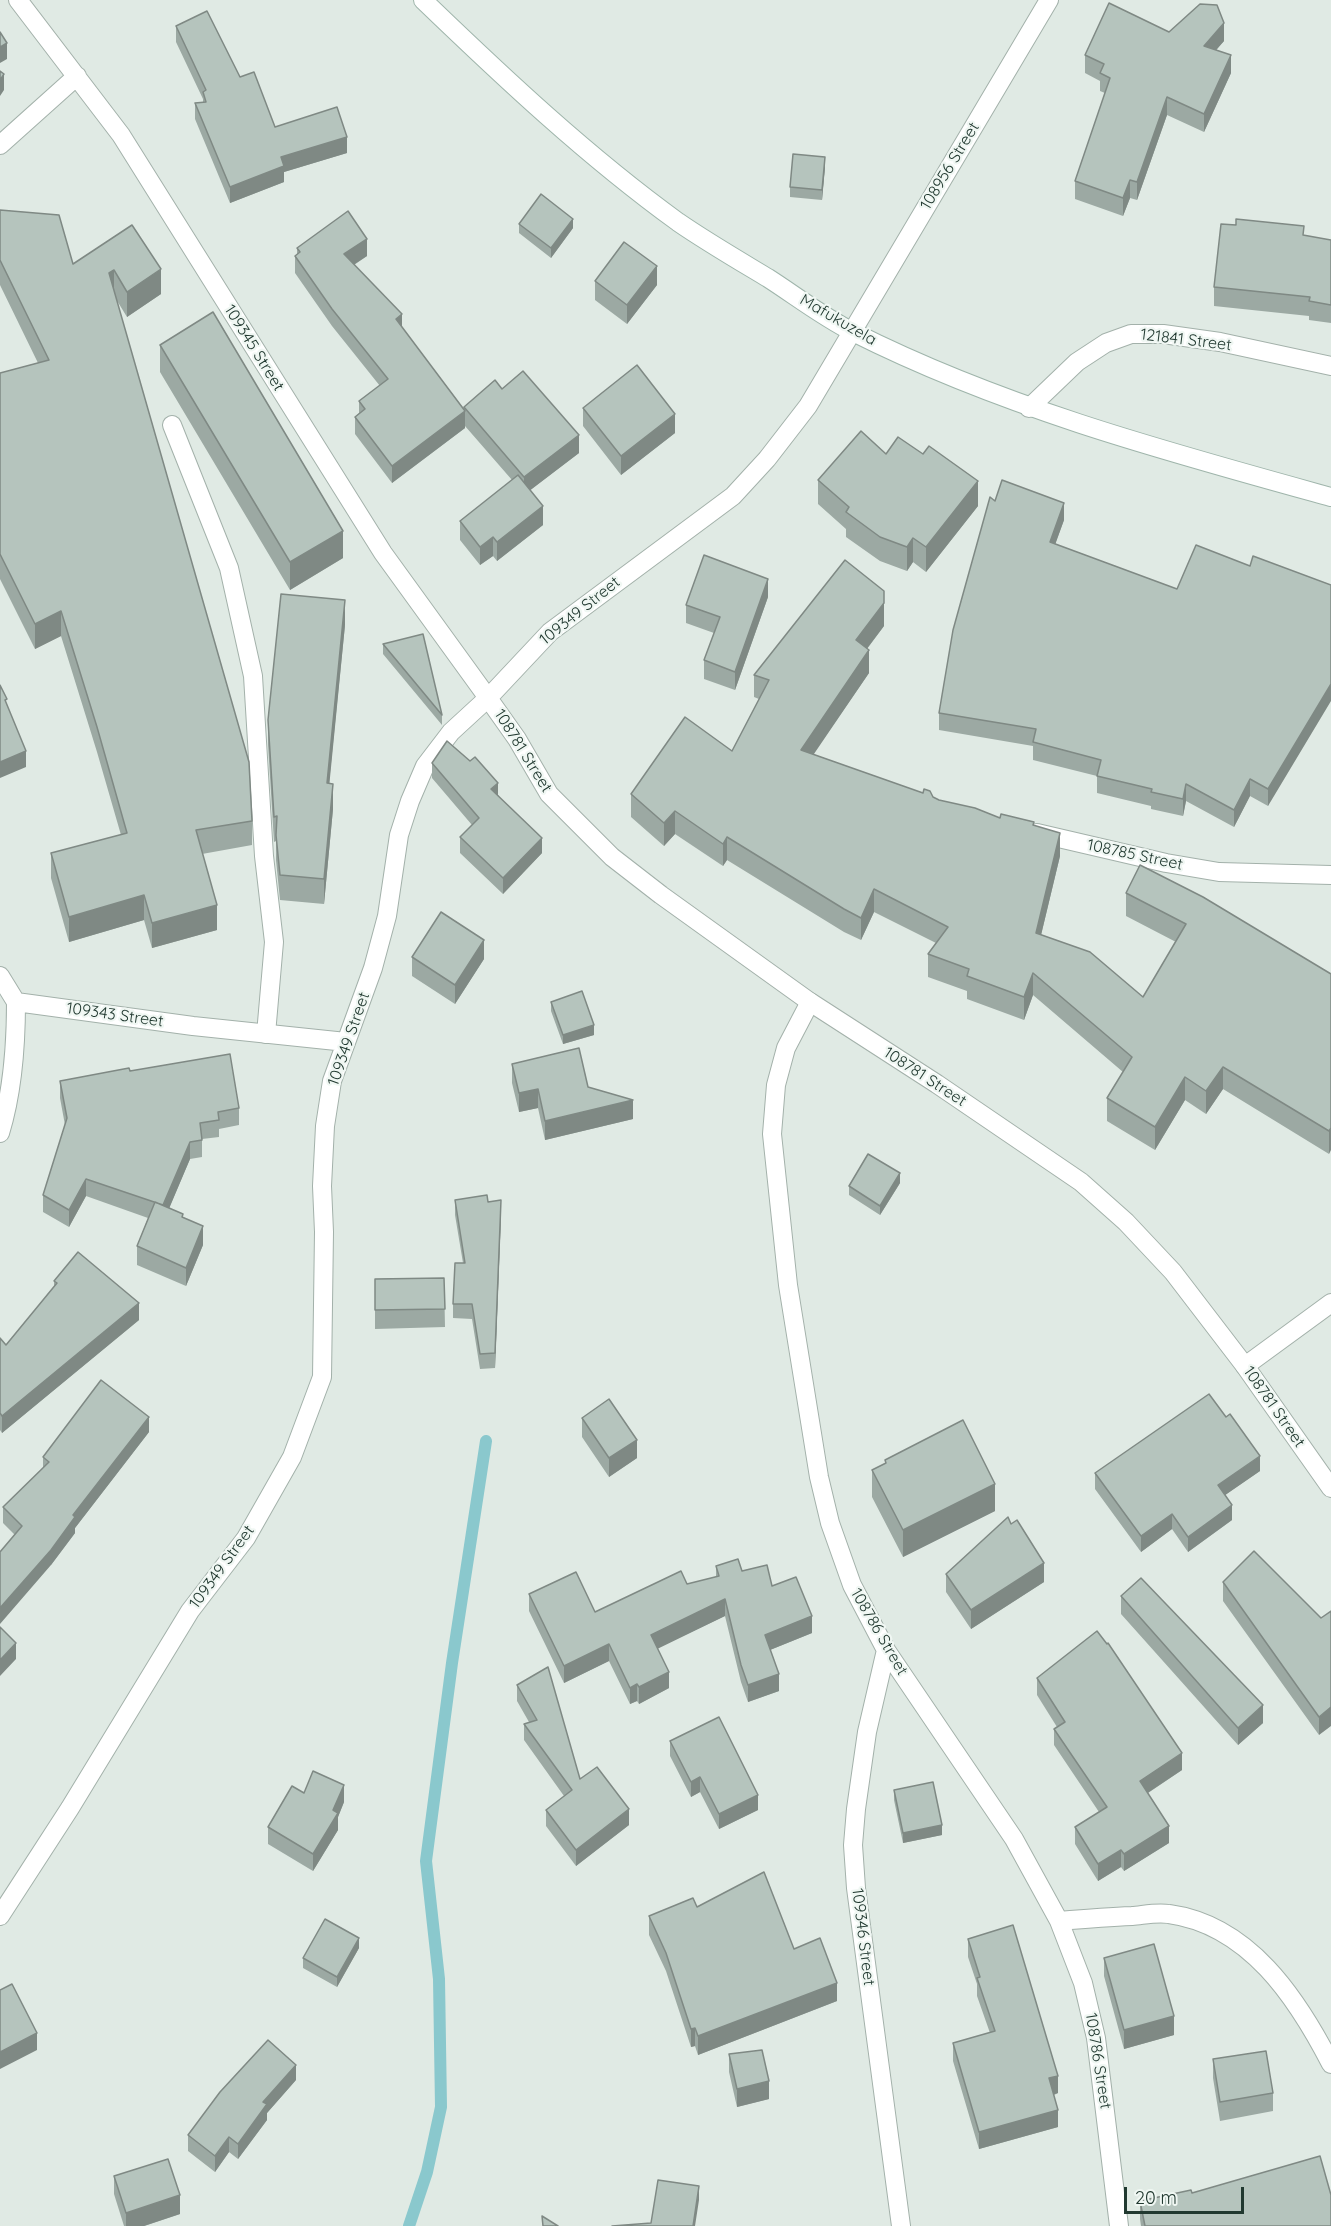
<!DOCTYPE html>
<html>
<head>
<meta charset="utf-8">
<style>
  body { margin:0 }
  #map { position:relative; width:1331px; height:2226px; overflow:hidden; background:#e0eae4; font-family:Quicksand,sans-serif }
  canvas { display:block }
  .scale { position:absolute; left:1124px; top:2187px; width:120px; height:27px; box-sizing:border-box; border:3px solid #213930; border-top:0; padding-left:8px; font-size:18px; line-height:21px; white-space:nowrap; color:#213930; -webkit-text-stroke:4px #f0f7f3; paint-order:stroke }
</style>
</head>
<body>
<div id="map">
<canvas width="1331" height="2226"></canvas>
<div class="scale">20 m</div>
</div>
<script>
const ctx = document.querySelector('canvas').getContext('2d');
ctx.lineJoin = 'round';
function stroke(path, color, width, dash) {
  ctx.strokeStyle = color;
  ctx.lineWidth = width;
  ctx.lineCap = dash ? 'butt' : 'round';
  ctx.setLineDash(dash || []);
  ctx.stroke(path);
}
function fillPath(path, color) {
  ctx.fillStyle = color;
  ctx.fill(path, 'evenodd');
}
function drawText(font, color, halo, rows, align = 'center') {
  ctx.font = font + ' Quicksand,sans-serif';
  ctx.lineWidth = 4.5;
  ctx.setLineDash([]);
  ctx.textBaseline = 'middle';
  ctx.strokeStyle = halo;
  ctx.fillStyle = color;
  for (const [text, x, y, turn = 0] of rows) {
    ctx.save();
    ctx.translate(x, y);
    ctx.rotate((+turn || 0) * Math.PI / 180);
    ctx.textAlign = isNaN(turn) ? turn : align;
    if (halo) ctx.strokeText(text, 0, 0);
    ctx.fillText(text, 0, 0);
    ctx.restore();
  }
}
stroke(new Path2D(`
  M409,2226L427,2172L441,2107L439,1979L426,1861L452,1663L486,1441`), '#8ac8cd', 12);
const service = new Path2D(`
  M172,425L229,568L253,676L264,856L274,942L266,1034`);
const minor = new Path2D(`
  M0,145L77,76
  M1029,408L1077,362L1106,343L1131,334H1163L1220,342L1331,366
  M1037,833L1166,863L1219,872L1331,875
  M0,976L16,1002
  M810,1002L786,1048L776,1085L772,1134L788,1285L819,1477L830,1523L852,1585L886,1650L1014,1839L1059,1921L1083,1983L1096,2038L1119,2226
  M0,1133C13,1091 16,1046 16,1002L193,1026L346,1042
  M1245,1366L1331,1303
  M886,1650L867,1732L856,1809L853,1845L856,1888L901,2226
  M0,1916L70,1808L190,1611L246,1538L292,1457L322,1377L324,1232L322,1186L325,1126L332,1081L373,968L387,916L399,835L410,801L425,766L451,732L488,698L383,553L121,135L18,0
  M1059,1921C1083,1919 1108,1917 1132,1916C1144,1915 1157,1912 1169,1914C1249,1925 1297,1998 1331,2064`);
const tertiary = new Path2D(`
  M1049,0L808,406L767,459L733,496L550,632L488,698L517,739L549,794L612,857L661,895L810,1002L937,1084L1081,1182L1126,1222L1173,1272L1245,1366L1331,1488`);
const secondary = new Path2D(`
  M423,0C504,78 587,156 678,222C707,242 738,260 768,278C796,296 823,317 853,332C1004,408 1168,452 1331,497`);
stroke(service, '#a3b1aa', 20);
stroke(minor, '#a3b1aa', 20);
stroke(tertiary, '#a3b1aa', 20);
stroke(secondary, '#9fb5ab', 20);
stroke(service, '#fff', 18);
stroke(minor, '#fff', 18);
stroke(tertiary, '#fff', 18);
stroke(secondary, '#fff', 18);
fillPath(new Path2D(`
  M176,26L240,77L275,127L347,153L284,172V182L230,203L195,119V103L203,102V99L176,42Z
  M1169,32L1224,41L1216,50L1231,73L1204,132L1167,115L1137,200L1130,198L1123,216L1075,199V181L1105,93L1100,91V81L1085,73V55Z
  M825,167L822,200L790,197V187Z
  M0,210L73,264L132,225L161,294L127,317L116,299L252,821V845L202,854L217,930L152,948L144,920L69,942L51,878V853L121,835L97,752L61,636L35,649L0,579V373L38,363L0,285Z
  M519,224L573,228L551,258L519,233Z
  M1304,236L1331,240V323L1309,320V316L1214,306V287Z
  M297,248L367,256L354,265L464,409V407L502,389L579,453L530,490L543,525L497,561L493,556L480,565L460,540V521L512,480L465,426V428L392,483L355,434V417L359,413V401L380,386L332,326L295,273V256L297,255Z
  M595,281L657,285L627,324L595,300Z
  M160,345L343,558L290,590L160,372Z
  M583,408L675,433L621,475L583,426Z
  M886,454L978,506L926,572L913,562L907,571L880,561L846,537V529L818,504V480Z
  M995,501L1064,520L1055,544L1177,589L1250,566L1331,585L1268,806L1250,796L1234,827L1186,801L1183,816L1151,809V806L1097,793V776L1033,760V746L939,730V713Z
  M768,597L735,690L704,679V660L714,633L686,623V605Z
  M345,625L329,783L333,809L324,904L280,900L276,860V841L274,842L268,745V720Z
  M884,626L867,649L869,673L813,754L933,797L939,800L1000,818L1034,825L1060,856L1041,935L1143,997L1176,942L1126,916V893L1331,974L1329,1154L1223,1089L1206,1114L1185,1100L1155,1150L1107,1121V1098L1123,1072L1033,995L1024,1020L967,999V991L928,977V954L936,943L874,912L861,940L844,932L727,860L723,866L675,834L664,846L631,817V794L732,751L759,699L754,697V675Z
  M383,644L442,715V725L383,654Z
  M432,763L498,795L542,853L503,894L460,853V837L472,825L432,778Z
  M412,957L484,959L455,1004L412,976Z
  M551,1002L594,1035L563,1044L551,1011Z
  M512,1064L588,1087L633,1119L545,1140L538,1108L519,1112L512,1083Z
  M130,1071L239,1108V1125L219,1129V1137L202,1139V1157L190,1159L169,1208L183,1218L203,1245L186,1286L137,1265V1246L148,1218L86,1196L69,1227L43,1212V1195L65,1125L60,1098V1081Z
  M900,1183L880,1215L849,1195V1186Z
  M455,1200L488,1202L501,1215L495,1368L480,1369L472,1319L453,1318V1304L463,1263L455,1215Z
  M444,1278L445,1327L375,1329V1279Z
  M54,1281L139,1320L2,1433L0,1430V1338L6,1345L54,1288Z
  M582,1418L637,1458L609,1477L582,1437Z
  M149,1432L75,1528V1533L51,1565L15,1535L3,1523V1507L43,1468V1457Z
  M885,1460L995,1511L903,1557L872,1497V1470L885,1464Z
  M1260,1471L1225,1495L1232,1520L1188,1552L1172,1529L1141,1552L1095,1489V1473Z
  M716,1566L742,1571L772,1586L812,1633L770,1650L779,1691L748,1702L741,1682L725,1616L657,1648L669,1688L639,1704L637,1701L630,1704L609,1661L564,1683L529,1611V1594L595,1612L687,1584L716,1577Z
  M946,1574L1044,1582L971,1629L946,1592Z
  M1223,1582L1321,1618L1319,1735L1223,1601Z
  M1121,1596L1263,1723L1238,1745L1121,1614Z
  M1037,1678L1182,1770L1148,1793L1169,1843L1124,1871L1121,1867L1098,1881L1075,1844V1827L1099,1812L1054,1745V1729L1057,1727L1037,1695Z
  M517,1685L580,1779L629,1825L576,1866L546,1826V1810L564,1796L524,1740V1724L529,1722L517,1701Z
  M670,1741L758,1810L719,1829L700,1792L691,1797L670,1756Z
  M894,1790L942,1835L903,1843L894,1800Z
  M304,1793L344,1802L338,1817V1830L313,1871L268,1844V1827Z
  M697,1907L794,1949L837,2001L698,2055L695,2046L691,2047L666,1971L649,1935V1916Z
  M968,1939L1058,2093L1054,2095L1058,2127L979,2149L953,2061V2043L990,2033L977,1996V1984L968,1957Z
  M359,1948L337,1987L303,1968V1958Z
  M1104,1958L1174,2035L1124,2049L1104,1976Z
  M729,2054L769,2099L737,2107L729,2072Z
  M1213,2059L1273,2093V2111L1220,2121L1213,2078Z
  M296,2080L267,2113V2120L238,2159L229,2152L215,2172L188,2151V2135Z
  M114,2176L180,2214L144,2226H124L114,2194Z
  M1192,2193L1331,2226H1141L1140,2219V2201Z`), '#9ca9a3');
fillPath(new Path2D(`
  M1224,23V41L1204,64V46Z
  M7,43V59L0,63V47Z
  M1231,55V73L1204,132V114Z
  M4,74V90L0,96V80Z
  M1167,97V115L1137,200V182Z
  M347,137V153L284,172V182L230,203V187L281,157Z
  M825,157V167L822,200V190Z
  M1130,180V198L1123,216V198Z
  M573,219V228L551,258V248Z
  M367,239V256L344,271V254Z
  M657,266V285L627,324V305Z
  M161,269V294L127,317V292Z
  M114,270V295L109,273Z
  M402,314V331L396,319Z
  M465,411V428L392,483V466Z
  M675,414V433L621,475V456Z
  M579,435V453L524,495V477Z
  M978,481V506L926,572V547Z
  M1064,503V520L1050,559V542Z
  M543,506V525L497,561V542Z
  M343,531V558L290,590V562Z
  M493,537V556L480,565V547Z
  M913,538V562L907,571V547Z
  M768,579V597L735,690V672Z
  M345,600V625L327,808V783Z
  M884,603V626L856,663V640Z
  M61,611V636L35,649V624Z
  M869,650V673L801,773V750Z
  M1331,684V701L1268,806V789Z
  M26,751V767L0,778V762Z
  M1250,779V796L1234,827V810Z
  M498,783V799L491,789Z
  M333,784V809L324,904V879Z
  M1186,784V801L1183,816V799Z
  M675,811V834L664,846V823Z
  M1060,833V856L1036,956V933Z
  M727,837V860L723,866V844Z
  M542,838V853L503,894V878Z
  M874,889V912L861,940V918Z
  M144,895V920L69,942V917Z
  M217,905V930L152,948V923Z
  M484,940V959L455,1004V985Z
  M1033,973V995L1024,1020V997Z
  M594,1025V1035L563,1044V1035Z
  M1223,1067V1089L1206,1114V1091Z
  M1185,1077V1100L1155,1150V1127Z
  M538,1089V1108L519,1112V1093Z
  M633,1100V1119L545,1140V1121Z
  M1331,1128V1150L1329,1154V1131Z
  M190,1142V1159L163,1223V1206Z
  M900,1173V1183L880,1215V1206Z
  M86,1179V1196L69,1227V1210Z
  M501,1200V1215L495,1368V1353Z
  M203,1226V1245L186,1286V1268Z
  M139,1303V1320L2,1433V1416Z
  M149,1417V1432L75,1528V1533L51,1565L0,1624V1608Z
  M637,1440V1458L609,1477V1458Z
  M1260,1456V1471L1218,1500V1485Z
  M995,1484V1511L903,1557V1530Z
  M1232,1505V1520L1188,1552V1537Z
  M1172,1514V1529L1141,1552V1536Z
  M1044,1563V1582L971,1629V1610Z
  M725,1599V1616L651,1652V1635Z
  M812,1616V1633L765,1652V1635Z
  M16,1643V1659L0,1676V1660Z
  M609,1644V1661L564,1683V1666Z
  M669,1672V1688L639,1704V1687Z
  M779,1674V1691L748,1702V1685Z
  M637,1684V1701L630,1704V1688Z
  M1263,1705V1723L1238,1745V1728Z
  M1331,1707V1726L1319,1735V1717Z
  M1182,1753V1770L1140,1798V1781Z
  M700,1777V1792L691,1797V1782Z
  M344,1785V1802L338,1817V1830L313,1871V1854Z
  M758,1795V1810L719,1829V1814Z
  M629,1809V1825L576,1866V1850Z
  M942,1825V1835L903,1843V1833Z
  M1169,1826V1843L1124,1871V1854Z
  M1121,1850V1867L1098,1881V1864Z
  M359,1938V1948L337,1987V1977Z
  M837,1983V2001L698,2055V2036Z
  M1174,2016V2035L1124,2049V2030Z
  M695,2028V2046L691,2047V2029Z
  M37,2033V2050L0,2069V2052Z
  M296,2065V2080L267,2113V2120L238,2159V2144L263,2102Z
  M1058,2076V2093L1049,2096V2078Z
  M769,2081V2099L737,2107V2089Z
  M1058,2110V2127L979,2149V2132Z
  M229,2137V2152L215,2172V2156Z
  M699,2186V2200L695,2226H693Z
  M180,2195V2214L144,2226H126V2213Z`), '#7f8984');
const building = new Path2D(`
  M1109,3L1169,32L1200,4L1217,5L1224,23L1204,46L1231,55L1204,114L1167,97L1137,182L1130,180L1123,198L1075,181L1110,78L1100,73L1104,64L1085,55Z
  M207,11L240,77L254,72L275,127L337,107L347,137L281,157L284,166L230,187L195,103L206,102L203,92L206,90L176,26Z
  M0,32L7,43L0,47Z
  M0,71L4,74L0,80Z
  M793,154L825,157L822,190L790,187Z
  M541,194L573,219L551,248L519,224Z
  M0,210L59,215L73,264L132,225L161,269L127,292L114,270L109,273L249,762L252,821L196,830L217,905L152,923L144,895L69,917L51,853L127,833L97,727L61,611L35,624L0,554V373L49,360L0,260Z
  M348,211L367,239L344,254L402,314L396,319L465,411L392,466L355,417L365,409L359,401L388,379L332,309L295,256L300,252L297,248Z
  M1236,219L1304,226L1303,235L1331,240V305L1309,301L1310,297L1214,287L1221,224L1236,225Z
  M624,242L657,266L627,305L595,281Z
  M213,312L343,531L290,562L160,345Z
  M637,365L675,414L621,456L583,408Z
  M523,371L579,435L524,477L464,407L495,380L502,389Z
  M861,431L886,454L898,437L923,454L929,446L978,481L926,547L913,538L907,547L880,537L846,512L849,507L818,480Z
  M518,475L543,506L497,542L493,537L480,547L460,521Z
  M1002,480L1064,503L1050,542L1177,589L1196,545L1250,566L1253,556L1331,585V684L1268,789L1250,779L1234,810L1186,784L1183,799L1151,792L1152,789L1097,776L1101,760L1033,742L1036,729L939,713L953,630L990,497L995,501Z
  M704,555L768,579L735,672L704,660L720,617L686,605Z
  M845,560L884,591V603L856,640L869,650L801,750L923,793L924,789L930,791L933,797L939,800L975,808L1000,818L1001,814L1034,822L1033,825L1060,833L1036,933L1090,952L1143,997L1186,924L1126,893L1140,865L1203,897L1331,974V1128L1329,1131L1223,1067L1206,1091L1185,1077L1155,1127L1107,1098L1132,1057L1033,973L1024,997L967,976L969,969L928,954L948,927L874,889L861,918L844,909L727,837L723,844L675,811L664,823L631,794L685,717L732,751L769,680L754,675Z
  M281,594L345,600L327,783L333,784L324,879L280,875L276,835L277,816L274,817L268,720Z
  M423,634L442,715L383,644Z
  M0,685L7,699L5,700L26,751L0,762Z
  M447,741L470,761L475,757L498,783L491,789L542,838L503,878L460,837L479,818L432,763Z
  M441,912L484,940L455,985L412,957Z
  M582,991L594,1025L563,1035L551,1002Z
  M579,1048L588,1087L633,1100L545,1121L538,1089L519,1093L512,1064Z
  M230,1054L239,1108L218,1112L219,1120L200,1123L202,1140L190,1142L163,1205L86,1179L69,1210L43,1195L67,1118L60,1081L129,1068L130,1071Z
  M868,1154L900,1173L880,1206L849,1186Z
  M487,1195L488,1202L501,1200L495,1353L480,1354L472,1304H453L455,1263H465L455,1200Z
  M155,1202L183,1214L182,1217L203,1226L186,1268L137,1246Z
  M78,1252L139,1303L2,1416L0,1413V1338L6,1345L57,1283L54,1281Z
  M444,1278L445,1309L375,1310V1279Z
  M101,1380L149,1417L73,1515L75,1517L51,1550L0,1608V1552L22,1526L3,1507L49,1462L43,1457Z
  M1209,1394L1226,1417L1230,1414L1260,1456L1218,1485L1232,1505L1188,1537L1172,1514L1141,1536L1095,1473Z
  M609,1399L637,1440L609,1458L582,1418Z
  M963,1420L995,1484L903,1530L872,1470L886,1463L885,1460Z
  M1008,1517L1011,1524L1017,1520L1044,1563L971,1610L946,1574Z
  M1254,1551L1321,1618L1331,1611V1707L1319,1717L1223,1582Z
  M738,1559L742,1571L767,1565L772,1586L796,1577L812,1616L765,1635L779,1674L748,1685L741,1665L725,1599L651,1635L669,1672L639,1687L637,1684L630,1688L609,1644L564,1666L529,1594L576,1572L595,1612L681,1571L687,1584L719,1576L716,1566Z
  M1141,1578L1263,1705L1238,1728L1121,1596Z
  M0,1627L16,1643L0,1660Z
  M1097,1631L1107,1644L1108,1643L1182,1753L1140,1781L1169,1826L1124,1854L1121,1850L1098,1864L1075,1827L1107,1807L1054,1729L1065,1722L1037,1678Z
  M548,1667L580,1779L597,1767L629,1809L576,1850L546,1810L572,1790L524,1724L537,1720L517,1685Z
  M719,1717L758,1795L719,1814L700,1777L691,1782L670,1741Z
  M313,1771L344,1785L333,1810L338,1813L313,1854L268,1827L292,1786L304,1793Z
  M933,1782L942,1825L903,1833L894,1790Z
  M764,1872L794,1949L820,1938L837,1983L698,2036L695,2028L691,2029L666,1953L649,1916L693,1898L697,1907Z
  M325,1919L359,1938L337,1977L303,1958Z
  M1013,1925L1058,2076L1049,2078L1058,2110L979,2132L953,2043L995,2031L977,1978L980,1977L968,1939Z
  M1154,1944L1174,2016L1124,2030L1104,1958Z
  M12,1984L37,2033L0,2052V1990Z
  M268,2040L296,2065L263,2102L267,2104L238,2144L229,2137L215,2156L188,2135L220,2092Z
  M762,2050L769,2081L737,2089L729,2054Z
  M1266,2051L1273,2093L1220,2102L1213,2059Z
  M1320,2156L1331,2195V2226H1145L1140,2201L1191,2190L1192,2193Z
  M168,2159L180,2195L126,2213L114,2176Z
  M658,2180L699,2186L693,2226H612L651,2223Z
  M542,2216L558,2226H543Z`);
fillPath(building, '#b5c4bd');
stroke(building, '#7f8984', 1.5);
drawText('16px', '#213930', '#f0f7f3', [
  ["108956 Street",950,166,-59],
  ["Mafukuzela",838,320,30],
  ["121841 Street",1186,340,7],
  ["109345 Street",254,348,58],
  ["109349 Street",580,611,-39],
  ["108781 Street",523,751,58],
  ["108785 Street",1135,855,12],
  ["109343 Street",115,1015,8],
  ["109349 Street",349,1039,-71],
  ["108781 Street",925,1077,33],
  ["108781 Street",1274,1407,55],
  ["109349 Street",222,1567,-54],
  ["108786 Street",879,1632,60],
  ["109346 Street",863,1937,83],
  ["108786 Street",1098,2061,81]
]);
</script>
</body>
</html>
